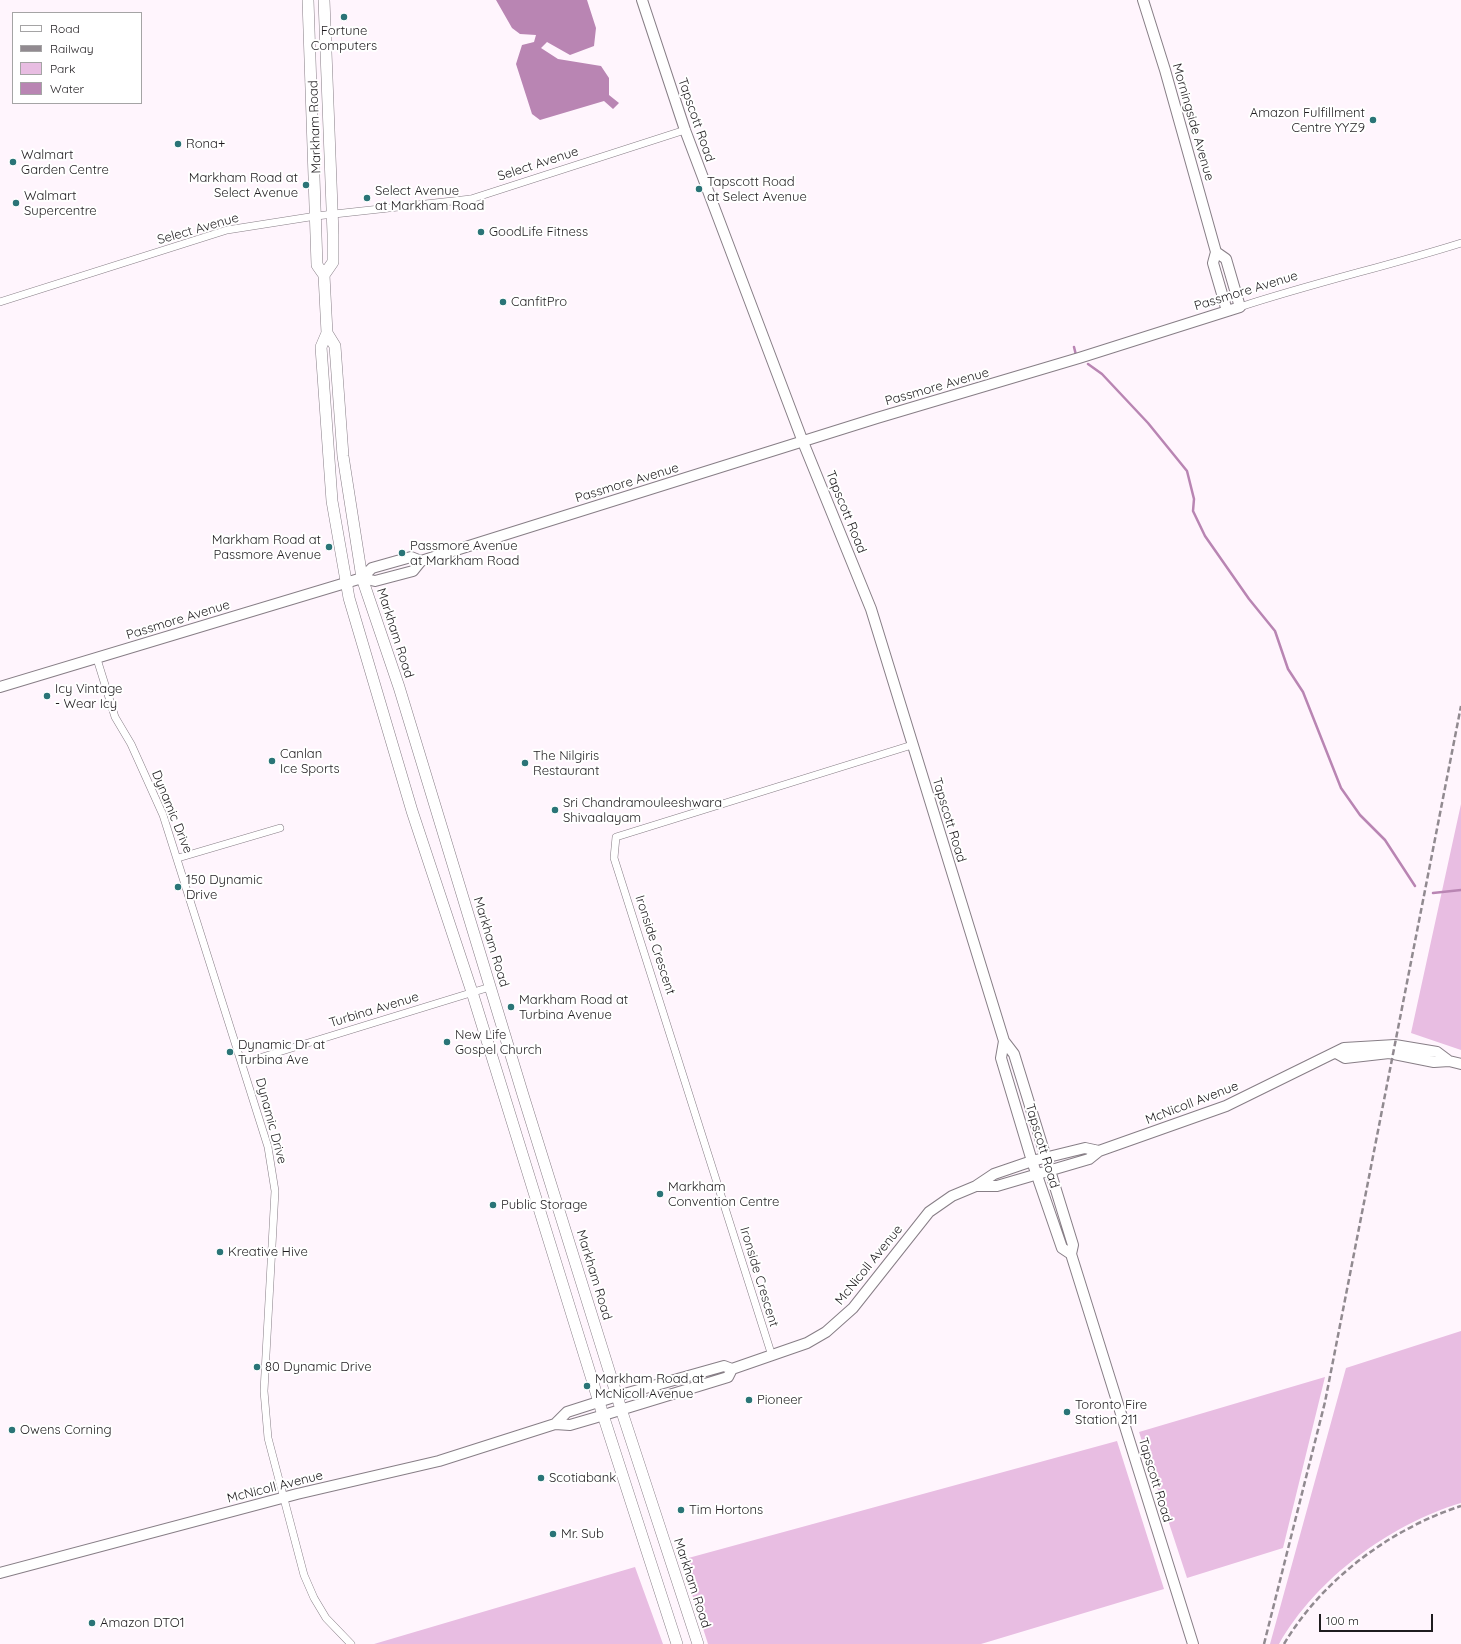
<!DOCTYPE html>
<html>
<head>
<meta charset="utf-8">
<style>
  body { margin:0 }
  #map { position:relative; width:1461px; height:1644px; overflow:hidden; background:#fff5fd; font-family:Quicksand,sans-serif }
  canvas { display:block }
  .legend { position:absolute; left:12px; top:12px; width:130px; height:92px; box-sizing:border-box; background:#fff; border:1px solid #a5a4a5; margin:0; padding:5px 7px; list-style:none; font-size:12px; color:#1f1c1f }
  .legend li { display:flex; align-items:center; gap:8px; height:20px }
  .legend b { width:20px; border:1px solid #a5a4a5 }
  .scale { position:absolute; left:1319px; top:1614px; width:114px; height:18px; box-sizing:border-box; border:2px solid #1f1c1f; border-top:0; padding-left:5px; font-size:12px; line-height:14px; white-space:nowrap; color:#1f1c1f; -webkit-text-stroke:3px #fff; paint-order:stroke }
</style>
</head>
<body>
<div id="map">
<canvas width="1461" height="1644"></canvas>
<ul class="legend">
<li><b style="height:5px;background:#fff"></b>Road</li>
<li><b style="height:5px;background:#918a90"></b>Railway</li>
<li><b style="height:11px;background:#e8bde2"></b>Park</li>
<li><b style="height:11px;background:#b985b3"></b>Water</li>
</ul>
<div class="scale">100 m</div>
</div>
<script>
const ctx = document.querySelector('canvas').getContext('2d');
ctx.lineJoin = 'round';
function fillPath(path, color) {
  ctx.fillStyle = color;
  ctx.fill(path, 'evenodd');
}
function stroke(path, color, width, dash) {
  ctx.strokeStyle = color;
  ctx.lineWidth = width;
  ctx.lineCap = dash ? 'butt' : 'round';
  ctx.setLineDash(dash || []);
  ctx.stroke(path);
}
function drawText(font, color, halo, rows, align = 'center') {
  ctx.font = font + ' Quicksand,sans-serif';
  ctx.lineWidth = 4;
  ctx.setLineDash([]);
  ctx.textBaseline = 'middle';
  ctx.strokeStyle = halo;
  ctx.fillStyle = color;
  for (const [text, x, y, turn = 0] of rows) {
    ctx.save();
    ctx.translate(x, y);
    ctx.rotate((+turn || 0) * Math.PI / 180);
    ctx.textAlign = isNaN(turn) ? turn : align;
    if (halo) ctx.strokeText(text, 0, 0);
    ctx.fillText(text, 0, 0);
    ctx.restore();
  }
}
fillPath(new Path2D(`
  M1461,804V1050L1411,1033Z
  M1461,1331V1503C1390,1524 1316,1579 1279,1644H1270L1346,1368Z
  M1325,1377L1283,1548L1187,1578L1139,1432Z
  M1117,1441L1164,1589L981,1644H708L681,1560Z
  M635,1567L663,1644H374Z`), '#e8bde2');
fillPath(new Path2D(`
  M496,0H587L596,28L594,46L570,55L547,42L541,48L558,59L601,66L609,78V95L619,103L613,109L604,101L540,120L532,114L516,64L522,45L534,42L536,35L520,34L512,28Z`), '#b985b3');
stroke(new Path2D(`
  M1074,347L1076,355
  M1088,364L1102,374L1148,423L1187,471L1194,499L1193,511L1205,536L1249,599L1275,631L1288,669L1303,692L1341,788L1360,815L1385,840L1415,886
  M1433,893L1461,890`), '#b985b3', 2.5);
const street = new Path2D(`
  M0,302L227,230L316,216L471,199L685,130
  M1240,307C1313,283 1388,266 1461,243
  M97,659L115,717L131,744L163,815L268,1147L275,1191L264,1391L268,1438L304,1575L314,1598L326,1618L351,1644
  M178,858L280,828
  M243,1063L490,987
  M772,1356L614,858L616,837L912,745`);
const secondary = new Path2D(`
  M642,0L685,130L803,442L871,609L1004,1041L1014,1054L1073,1245L1071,1254L1193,1644
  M1143,0L1165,70L1216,252L1213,263L1227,311
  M362,578L375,581L413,571L421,561L877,418L1079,358L1240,307L1226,259L1216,252
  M0,687L362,578L372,568L411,557L421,561
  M1004,1041L1001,1058L1032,1161L1062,1248L1071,1254
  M1336,1053L1345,1058L1389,1053L1434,1062L1449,1061
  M976,1186H997L1089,1159L1099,1151L1226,1106L1344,1048L1395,1045L1437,1052L1449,1061L1461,1064
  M555,1424L567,1412L617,1396L724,1366L732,1369
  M0,1573L297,1494L439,1461L555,1424L570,1425L594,1418L728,1377L732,1369L807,1343L826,1332L853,1308L929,1212L952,1196L976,1186L994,1174L1032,1161L1085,1148L1099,1151`);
const primary = new Path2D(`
  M308,0L317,265L324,275L327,333L321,347L332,501L349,598L412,811L472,992L603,1415L677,1644
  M324,275L333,262V234L324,0
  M327,333L335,346L343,456L362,578L399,687L523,1095L621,1409L698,1644`);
stroke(street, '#877e86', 8);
stroke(secondary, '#877e86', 12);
stroke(primary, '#877e86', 12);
stroke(street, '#fff', 7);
stroke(secondary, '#fff', 10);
stroke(primary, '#fff', 11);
stroke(new Path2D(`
  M1264,1644L1325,1402L1461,706
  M1284,1644C1322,1580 1390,1529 1461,1506`), '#918a90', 2.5, [6, 3]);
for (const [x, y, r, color] of [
  [344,17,4,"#2a7477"],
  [1373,120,4,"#2a7477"],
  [178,144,4,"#2a7477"],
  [13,162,4,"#2a7477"],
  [306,185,4,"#2a7477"],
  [699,189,4,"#2a7477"],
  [367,198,4,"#2a7477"],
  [16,203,4,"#2a7477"],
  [481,232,4,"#2a7477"],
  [503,302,4,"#2a7477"],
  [329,547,4,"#2a7477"],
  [402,553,4,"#2a7477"],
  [47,696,4,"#2a7477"],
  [272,761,4,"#2a7477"],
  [525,763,4,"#2a7477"],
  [555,810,4,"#2a7477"],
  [178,887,4,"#2a7477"],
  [511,1007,4,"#2a7477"],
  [447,1042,4,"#2a7477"],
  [230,1052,4,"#2a7477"],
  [660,1194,4,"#2a7477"],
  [493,1205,4,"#2a7477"],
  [220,1252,4,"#2a7477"],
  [257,1367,4,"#2a7477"],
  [587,1386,4,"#2a7477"],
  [749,1400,4,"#2a7477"],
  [1067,1412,4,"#2a7477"],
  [12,1430,4,"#2a7477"],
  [541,1478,4,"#2a7477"],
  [681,1510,4,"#2a7477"],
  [553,1534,4,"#2a7477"],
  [92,1623,4,"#2a7477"]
]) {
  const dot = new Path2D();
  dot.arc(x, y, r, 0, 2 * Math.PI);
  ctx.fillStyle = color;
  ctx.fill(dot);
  stroke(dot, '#fff', 1.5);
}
drawText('13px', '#1f1c1f', '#fff', [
  ["Fortune",344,31,"center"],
  ["Computers",344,46,"center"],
  ["Amazon Fulfillment",1365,113,"right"],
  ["Centre YYZ9",1365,128,"right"],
  ["Rona+",186,144],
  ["Walmart",21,155],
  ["Garden Centre",21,170],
  ["Markham Road at",298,178,"right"],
  ["Select Avenue",298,193,"right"],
  ["Tapscott Road",707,182],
  ["at Select Avenue",707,197],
  ["Select Avenue",375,191],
  ["at Markham Road",375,206],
  ["Walmart",24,196],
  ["Supercentre",24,211],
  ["GoodLife Fitness",489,232],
  ["CanfitPro",511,302],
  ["Markham Road at",321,540,"right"],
  ["Passmore Avenue",321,555,"right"],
  ["Passmore Avenue",410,546],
  ["at Markham Road",410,561],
  ["Icy Vintage",55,689],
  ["- Wear Icy",55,704],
  ["Canlan",280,754],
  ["Ice Sports",280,769],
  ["The Nilgiris",533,756],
  ["Restaurant",533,771],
  ["Sri Chandramouleeshwara",563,803],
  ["Shivaalayam",563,818],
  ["150 Dynamic",186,880],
  ["Drive",186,895],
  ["Markham Road at",519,1000],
  ["Turbina Avenue",519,1015],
  ["New Life",455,1035],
  ["Gospel Church",455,1050],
  ["Dynamic Dr at",238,1045],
  ["Turbina Ave",238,1060],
  ["Markham",668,1187],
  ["Convention Centre",668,1202],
  ["Public Storage",501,1205],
  ["Kreative Hive",228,1252],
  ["80 Dynamic Drive",265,1367],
  ["Markham Road at",595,1379],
  ["McNicoll Avenue",595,1394],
  ["Pioneer",757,1400],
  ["Toronto Fire",1075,1405],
  ["Station 211",1075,1420],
  ["Owens Corning",20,1430],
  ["Scotiabank",549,1478],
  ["Tim Hortons",689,1510],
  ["Mr. Sub",561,1534],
  ["Amazon DTO1",100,1623]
], 'left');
drawText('13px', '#1f1c1f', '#fff', [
  ["Tapscott Road",696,120,71],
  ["Morningside Avenue",1193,122,74],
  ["Markham Road",315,127,-92],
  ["Select Avenue",538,164,-18],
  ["Select Avenue",198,229,-16],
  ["Passmore Avenue",1246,291,-17],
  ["Passmore Avenue",937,387,-16],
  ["Passmore Avenue",627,483,-17],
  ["Tapscott Road",846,512,68],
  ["Passmore Avenue",178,620,-17],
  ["Markham Road",395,633,72],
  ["Dynamic Drive",172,812,68],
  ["Tapscott Road",949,820,73],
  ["Markham Road",491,942,73],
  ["Ironside Crescent",655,945,72],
  ["Turbina Avenue",374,1010,-17],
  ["McNicoll Avenue",1192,1103,-21],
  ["Dynamic Drive",271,1121,75],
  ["Tapscott Road",1042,1146,73],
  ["McNicoll Avenue",869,1265,-51],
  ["Markham Road",594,1275,73],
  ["Ironside Crescent",759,1277,73],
  ["Tapscott Road",1155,1480,73],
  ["McNicoll Avenue",275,1487,-14],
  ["Markham Road",692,1583,72]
]);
</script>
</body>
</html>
